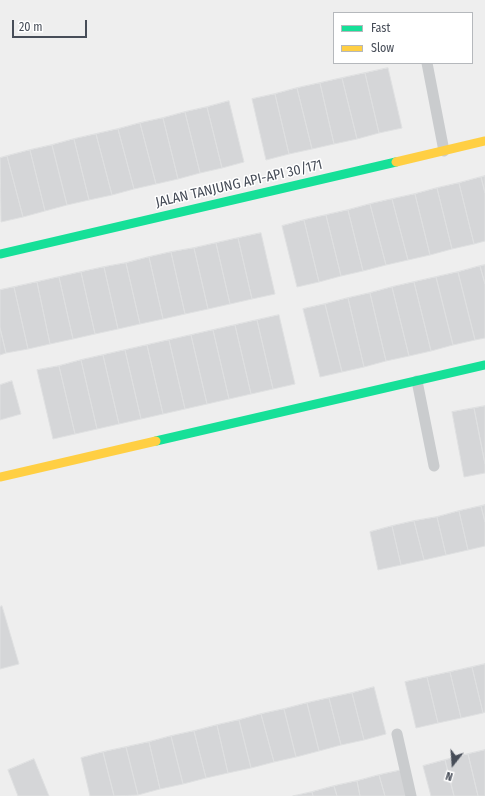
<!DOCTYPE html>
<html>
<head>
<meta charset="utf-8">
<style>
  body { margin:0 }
  #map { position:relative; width:485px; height:796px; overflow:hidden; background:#eee; font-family:"Fira Sans Condensed",sans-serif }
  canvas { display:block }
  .legend { position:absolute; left:333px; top:12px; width:140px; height:52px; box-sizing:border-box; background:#fff; border:1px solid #b5b8bc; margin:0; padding:5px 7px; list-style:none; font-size:12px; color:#474d58 }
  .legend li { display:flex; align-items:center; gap:8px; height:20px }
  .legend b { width:20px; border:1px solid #b5b8bc }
  .north { position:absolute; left:433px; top:744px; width:40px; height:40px; -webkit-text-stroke:3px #fff; paint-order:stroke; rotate:197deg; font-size:11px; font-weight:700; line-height:16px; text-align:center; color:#474d58 }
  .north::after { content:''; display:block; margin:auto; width:14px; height:18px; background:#474d58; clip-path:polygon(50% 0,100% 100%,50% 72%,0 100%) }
  .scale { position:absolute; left:12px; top:20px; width:75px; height:18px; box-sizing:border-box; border:2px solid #474d58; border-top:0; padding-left:5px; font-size:12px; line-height:14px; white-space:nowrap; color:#474d58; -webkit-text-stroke:3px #fff; paint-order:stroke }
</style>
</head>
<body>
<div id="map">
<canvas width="485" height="796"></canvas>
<ul class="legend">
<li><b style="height:5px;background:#16e098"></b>Fast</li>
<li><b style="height:5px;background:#ffcf43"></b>Slow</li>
</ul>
<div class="north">N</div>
<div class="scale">20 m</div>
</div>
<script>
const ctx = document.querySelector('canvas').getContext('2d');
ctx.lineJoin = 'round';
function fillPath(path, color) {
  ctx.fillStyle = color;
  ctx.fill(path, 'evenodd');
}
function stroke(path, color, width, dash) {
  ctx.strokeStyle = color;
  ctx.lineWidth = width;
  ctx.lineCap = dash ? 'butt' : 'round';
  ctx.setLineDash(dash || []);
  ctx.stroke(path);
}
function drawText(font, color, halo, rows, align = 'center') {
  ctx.font = font + ' "Fira Sans Condensed",sans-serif';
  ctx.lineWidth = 3;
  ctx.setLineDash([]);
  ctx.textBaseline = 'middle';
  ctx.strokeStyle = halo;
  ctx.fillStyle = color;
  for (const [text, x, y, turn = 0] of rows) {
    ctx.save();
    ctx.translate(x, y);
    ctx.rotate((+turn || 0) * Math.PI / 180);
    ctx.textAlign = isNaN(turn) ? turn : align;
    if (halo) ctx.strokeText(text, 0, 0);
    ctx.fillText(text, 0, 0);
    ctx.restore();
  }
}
const building = new Path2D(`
  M388,68L402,128L379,133L365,73Z
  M365,73L379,133L357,139L342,78Z
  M342,78L357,139L334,144L320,83Z
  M320,83L334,144L312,149L297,88Z
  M297,88L312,149L289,154L275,94Z
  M275,94L289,154L266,160L252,99Z
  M229,101L244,162L222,168L207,107Z
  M207,107L222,168L200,173L185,112Z
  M185,112L200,173L178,179L163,118Z
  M163,118L178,179L156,184L140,123Z
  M140,123L156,184L134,189L118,129Z
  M118,129L134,189L112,195L96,134Z
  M96,134L112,195L89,200L74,139Z
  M74,139L89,200L67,205L52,145Z
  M52,145L67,205L45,211L30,150Z
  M30,150L45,211L23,217L7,156Z
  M7,156L23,217L1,222L0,158Z
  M485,176V193L481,177Z
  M481,177L485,193V241L474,244L459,183Z
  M459,183L474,244L452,249L437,188Z
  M437,188L452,249L430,255L415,194Z
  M415,194L430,255L408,260L392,199Z
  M392,199L408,260L386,265L370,204Z
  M370,204L386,265L363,271L348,210Z
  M348,210L363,271L341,276L326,215Z
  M326,215L341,276L319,282L304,220Z
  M304,220L319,282L297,287L282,226Z
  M261,233L275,294L252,299L238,238Z
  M238,238L252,299L230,304L216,243Z
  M216,243L230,304L208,309L194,248Z
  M194,248L208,309L185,314L171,252Z
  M171,252L185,314L163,319L149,257Z
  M149,257L163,319L140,324L126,263Z
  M126,263L140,324L118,329L104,267Z
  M485,265V284L480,266Z
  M480,266L485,284V338L475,340L458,272Z
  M104,267L118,329L95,334L81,272Z
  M81,272L95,334L73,339L59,277Z
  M458,272L475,340L453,345L436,277Z
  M59,277L73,339L50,344L37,282Z
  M436,277L453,345L431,351L414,282Z
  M37,282L50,344L28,349L14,287Z
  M414,282L431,351L409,356L392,287Z
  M14,287L28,349L6,353L0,328V290Z
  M392,287L409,356L386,361L370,293Z
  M370,293L386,361L364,367L348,298Z
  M348,298L364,367L342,372L325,304Z
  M325,304L342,372L320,377L303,309Z
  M279,315L295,384L273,389L257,320Z
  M257,320L273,389L251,394L235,325Z
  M235,325L251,394L229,399L213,330Z
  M0,328L6,353L0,355Z
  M213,330L229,399L207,404L191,335Z
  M191,335L207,404L185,409L169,340Z
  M169,340L185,409L163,414L147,345Z
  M147,345L163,414L141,419L125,350Z
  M125,350L141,419L119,424L103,355Z
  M103,355L119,424L97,429L81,360Z
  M81,360L97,429L75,434L59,366Z
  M59,366L75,434L53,439L37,370Z
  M12,381L21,414L0,420V385Z
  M485,406V464L474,408Z
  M474,408L485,464V473L464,477L452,412Z
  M485,505V522L481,506Z
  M481,506L485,522V546L468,550L459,511Z
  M459,511L468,550L446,555L437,517Z
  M437,517L446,555L424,560L414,521Z
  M414,521L424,560L401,565L392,526Z
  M392,526L401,565L378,570L370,532Z
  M2,606L19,664L0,669V607Z
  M485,664V712L483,713L472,667Z
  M472,667L483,713L461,718L450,672Z
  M450,672L461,718L438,723L427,677Z
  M427,677L438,723L416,728L405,682Z
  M374,687L386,734L364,740L352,693Z
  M352,693L364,740L341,745L329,698Z
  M329,698L341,745L319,751L307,703Z
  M307,703L319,751L296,757L284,709Z
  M284,709L296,757L274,762L261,714Z
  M261,714L274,762L251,768L239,720Z
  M239,720L251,768L228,773L217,725Z
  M217,725L228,773L206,778L194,731Z
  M194,731L206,778L183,784L171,736Z
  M171,736L183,784L160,789L149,742Z
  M149,742L160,789L138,795L126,747Z
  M126,747L138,795L114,796L103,752Z
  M485,750V796H478L468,754Z
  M103,752L114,796H90L81,758Z
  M468,754L478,796H454L445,760Z
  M34,759L49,796H18L8,770Z
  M445,760L454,796H431L423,766Z
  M402,770L408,796H385L379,775Z
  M379,775L385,796H360L357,781Z
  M357,781L360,796H337L334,786Z
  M334,786L337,796H313L312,792Z
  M312,792L313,796H293Z`);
fillPath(building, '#d5d6d8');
stroke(building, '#dfe0e1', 1);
stroke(new Path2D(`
  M427,63L444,151
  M417,381L434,466
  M397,734L411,796`), '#caccce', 11);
stroke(new Path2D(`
  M0,254L396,162
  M156,441L485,365`), '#16e098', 9);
stroke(new Path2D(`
  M396,162L485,141
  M0,477L156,441`), '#ffcf43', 9);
drawText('14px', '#474d58', '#fff', [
  ["JALAN TANJUNG API-API 30/171",239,184,-13]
]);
</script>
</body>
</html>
